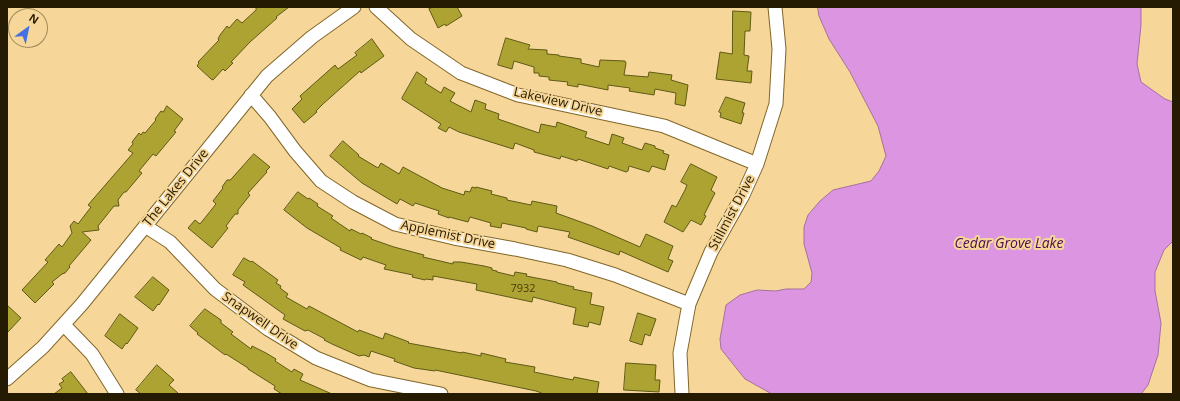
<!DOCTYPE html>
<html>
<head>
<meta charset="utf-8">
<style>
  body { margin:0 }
  #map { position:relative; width:1180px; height:401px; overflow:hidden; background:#f6d799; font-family:"Open Sans",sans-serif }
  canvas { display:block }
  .frame { position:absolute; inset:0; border:8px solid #251a02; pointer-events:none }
  .north { position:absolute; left:8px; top:8px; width:40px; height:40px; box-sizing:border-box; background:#f6d799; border:1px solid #a28b5d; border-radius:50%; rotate:33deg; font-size:11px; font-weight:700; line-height:16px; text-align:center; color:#251a02 }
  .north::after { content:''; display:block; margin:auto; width:14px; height:18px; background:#4371e3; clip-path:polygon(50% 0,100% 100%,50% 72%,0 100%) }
</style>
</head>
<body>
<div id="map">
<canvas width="1180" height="401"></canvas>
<div class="frame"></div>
<div class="north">N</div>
</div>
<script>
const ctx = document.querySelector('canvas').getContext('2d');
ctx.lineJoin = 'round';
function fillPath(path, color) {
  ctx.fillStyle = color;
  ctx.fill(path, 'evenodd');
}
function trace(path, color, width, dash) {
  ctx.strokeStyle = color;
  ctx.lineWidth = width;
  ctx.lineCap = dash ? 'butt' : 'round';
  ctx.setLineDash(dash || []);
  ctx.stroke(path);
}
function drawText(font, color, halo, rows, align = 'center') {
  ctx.font = font + ' "Open Sans",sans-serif';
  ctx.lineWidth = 4;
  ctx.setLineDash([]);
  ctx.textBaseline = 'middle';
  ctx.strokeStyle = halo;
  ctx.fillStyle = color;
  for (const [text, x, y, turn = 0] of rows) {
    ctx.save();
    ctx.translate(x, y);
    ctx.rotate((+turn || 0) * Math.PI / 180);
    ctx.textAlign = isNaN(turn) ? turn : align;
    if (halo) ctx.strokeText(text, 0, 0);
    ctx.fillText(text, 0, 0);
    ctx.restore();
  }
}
const water = new Path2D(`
  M818 7H1141V25L1137 64 1141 82 1165 99 1173 102V241L1164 250 1155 272V291L1161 323 1158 355 1148 385 1141 394H772L745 379 721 349 720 339 726 305 740 295 757 290 776 291 786 289H804L811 282 812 273 804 244V227L808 215 820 201 833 190 871 181 879 171 886 156 878 126 850 72 829 39 819 16Z`);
fillPath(water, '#dc95e1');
trace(water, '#a5709e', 1);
const building = new Path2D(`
  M256 7H289L276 17 277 18 250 42 231 62 233 63 225 71 223 69 213 80 211 79 197 66 199 63 198 62 219 40 218 39 220 35 227 26 229 28 237 19 242 23 256 10Z
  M434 7H457L462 16 446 26 445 24 438 28 429 9Z
  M733 11 751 12 750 31H745L744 55 749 56 747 71H752L751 83 716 79 720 52 732 54Z
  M506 38 530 45 528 49 547 50V54L559 55V56L581 59V63L599 67 600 60 625 61 626 63 624 75 648 77 649 72 672 75 671 80 688 85 685 106 675 104 676 93 655 89 654 95 629 91 630 88 608 85V90L578 84V87L567 85 568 82 549 80V77L539 76V73H534V67L514 61 512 69 498 65Z
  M372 39 384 56 361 73 360 71 323 104 316 111 317 112 304 123 292 109 302 99 300 96 335 65 338 69 357 55 355 53Z
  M417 72 427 79 425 83 441 93 444 87 455 93 450 101 471 112 475 100 486 104 485 109 499 114 498 119 539 133 541 124 556 127 557 122 587 132 585 137 609 145 612 134 624 138 622 143 642 150 645 143 655 146V148L664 151 663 153 669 155 665 170 652 166 649 172 629 166 628 171 626 172 609 166 608 169 578 159 577 161 561 156 560 159 534 152V150L515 143 513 149 459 132 449 127 446 132 438 128 441 124 402 99V98Z
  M726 97 745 103 742 113H744L741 124 720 117 721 113 719 112Z
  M167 106 183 119 174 131 176 132 156 156 153 154 139 171 142 173 126 192H124L118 200 119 206H114L98 226 99 230 82 232 91 240 69 266 70 267 65 273 62 274 52 282 54 284 35 303 22 290 48 262 45 260 59 244 62 247 72 233 70 226 74 221 78 224 91 207 88 205 133 153 128 150 133 144 132 142 139 133 141 135 143 132 145 133 156 120 155 119 161 111 163 112Z
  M343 141 359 155 358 156 378 168 381 163 399 174 403 167 442 188 464 195 465 191 470 192 472 187 476 188V187L492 191 491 194 507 198V200L531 205 532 201 557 206 556 213 592 226 640 247 646 234 673 246 668 259 673 261 668 272 620 251 619 255 568 237 570 232 538 226 537 232 526 229V228L502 223 501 228 490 226 491 223 470 217 468 222 449 217V218L438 214 439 211 415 203 413 206 400 199 397 204 362 183 330 156Z
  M254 154 270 167 266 171 267 172 248 193 250 195 238 210V214H235L226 226 228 228 212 248 188 228 195 220 200 224 216 204 213 201 223 188 222 187 227 180H230Z
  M691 164 717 177 711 190 715 193 704 215 706 216 701 225 691 220 683 232 664 222 672 205 676 207 685 190 687 185 681 182Z
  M298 192 308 199 309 198 318 204 317 206 333 216 331 218 350 231 351 229 361 234 362 233 372 238 371 239 394 247 424 255 423 257 453 264V262H461L484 266 492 268V270L497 271V272L514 276 515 272 527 274 526 276 557 282V283L574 287 573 289 592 293 590 304 604 307 600 325 589 322 588 327 573 324 576 308 533 297 532 302 476 290 477 284 433 276V280L426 279 425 280 412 277 413 275 384 269 386 265 363 257 361 260 340 250 341 248 307 228 284 210Z
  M244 258 251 262 252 261 278 280 276 283 281 286 280 288 288 294 286 297 307 309 309 306 358 332 359 330 383 339 385 333 409 342 408 343 462 353V352L481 356V353L506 359 505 362 535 367 534 372 573 380 574 377 599 382 597 394H544L536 391 435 370V371L414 368 394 361 395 359 371 351 369 357 364 355 359 356 332 344 324 340 325 339 308 330 305 331 283 319 285 315 243 285 245 282 233 275Z
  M153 277 169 290 159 305 158 304 153 311 135 297Z
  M7 305 21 318 7 333Z
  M205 309 221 320V323L233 332 231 334 251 349 252 346 266 353 276 359 275 361 292 372 294 369 303 374 300 380 332 394H282L274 389 275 386 248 369V368L226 354 225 355 197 334 198 333 190 326Z
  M638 313 656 319 650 336 645 334 642 345 630 341Z
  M120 314 138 328 127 344 126 343 122 349 105 336Z
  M626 363 656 365 655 380H660L659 392 624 390Z
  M157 365 174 380 169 385 179 394H141L136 390Z
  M71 372 88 394H54L62 388 59 384 64 381 62 379Z`);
fillPath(building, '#ada333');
trace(building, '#5e5915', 1);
const street = new Path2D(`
  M376 7 411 39 461 73 518 95 664 126 757 164
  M251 95 270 117 295 151 321 181 353 202 395 224 454 238 515 249 567 260 615 275 689 304
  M145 226 170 242 215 289 268 329 316 358 371 380 441 394
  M64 325 92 354 117 394
  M7 379 43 347 82 304 267 76 312 37 354 7
  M682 394 680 353 689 304 711 252 743 195 757 164 776 104 779 49 775 7`);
trace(street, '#82672a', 15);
trace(street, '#fff', 13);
drawText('11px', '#473c0e', null, [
  ["7932",523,289]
]);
drawText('13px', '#251a02', '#f6d799', [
  ["Lakeview Drive",558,102,13],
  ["The Lakes Drive",176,188,-51],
  ["Stillmist Drive",732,213,-62],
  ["Applemist Drive",448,235,12],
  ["Snapwell Drive",260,321,35]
]);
drawText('italic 14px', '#4c0b52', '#f6d799', [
  ["Cedar Grove Lake",1009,244]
]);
</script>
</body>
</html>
